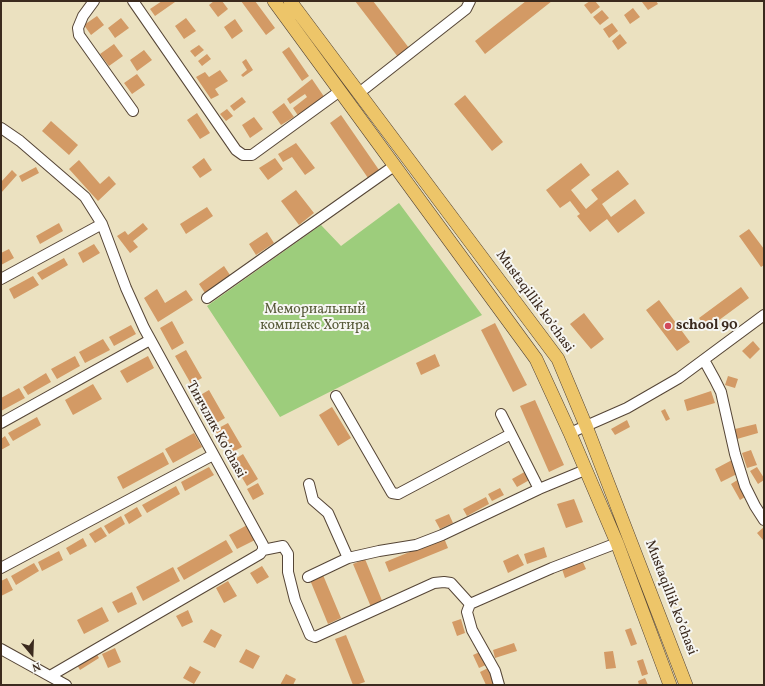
<!DOCTYPE html>
<html>
<head>
<meta charset="utf-8">
<style>
  body { margin:0 }
  #map { position:relative; width:765px; height:686px; overflow:hidden; background:#ebe1c0; font-family:Vollkorn,serif }
  canvas { display:block }
  .frame { position:absolute; inset:0; border:2px solid #3b2a1e; pointer-events:none }
  .north { position:absolute; left:12px; top:634px; width:40px; height:40px; -webkit-text-stroke:3px #f6f6f2; paint-order:stroke; rotate:161deg; font-size:11px; font-weight:700; line-height:16px; text-align:center; color:#3b2a1e }
  .north::after { content:''; display:block; margin:auto; width:14px; height:18px; background:#3b2a1e; clip-path:polygon(50% 0,100% 100%,50% 72%,0 100%) }
</style>
</head>
<body>
<div id="map">
<canvas width="765" height="686"></canvas>
<div class="frame"></div>
<div class="north">N</div>
</div>
<script>
const ctx = document.querySelector('canvas').getContext('2d');
ctx.lineJoin = 'round';
function fillPath(path, color) {
  ctx.fillStyle = color;
  ctx.fill(path, 'evenodd');
}
function trace(path, color, width, dash) {
  ctx.strokeStyle = color;
  ctx.lineWidth = width;
  ctx.lineCap = dash ? 'butt' : 'round';
  ctx.setLineDash(dash || []);
  ctx.stroke(path);
}
function drawText(font, color, halo, rows, align = 'center') {
  ctx.font = font + ' Vollkorn,serif';
  ctx.lineWidth = 4;
  ctx.setLineDash([]);
  ctx.textBaseline = 'middle';
  ctx.strokeStyle = halo;
  ctx.fillStyle = color;
  for (const [text, x, y, turn = 0] of rows) {
    ctx.save();
    ctx.translate(x, y);
    ctx.rotate((+turn || 0) * Math.PI / 180);
    ctx.textAlign = isNaN(turn) ? turn : align;
    if (halo) ctx.strokeText(text, 0, 0);
    ctx.fillText(text, 0, 0);
    ctx.restore();
  }
}
fillPath(new Path2D(`
  M399 203 482 315 280 417 207 306 321 225 341 246Z`), '#9dcd7c');
fillPath(new Path2D(`
  M162 1H174L175 2 155 16 150 9Z
  M214 1H222L228 9 218 17 209 5Z
  M241 1H255L275 28 266 35Z
  M355 1H373L409 48 398 57Z
  M526 1H552L485 54 475 41Z
  M590 1H595L600 7 591 14 584 5Z
  M643 1H656L658 4 648 10 642 2Z
  M633 8 640 17 630 24 624 15Z
  M602 10 609 18 600 25 593 17Z
  M97 16 104 25 91 35 84 25Z
  M121 18 129 28 115 38 108 28Z
  M186 18 196 31 184 39 175 26Z
  M235 19 243 31 232 39 224 27Z
  M612 23 618 31 609 38 603 29Z
  M620 34 627 43 618 50 612 41Z
  M114 44 123 56 109 66 100 54Z
  M199 45 204 50 195 57 190 51Z
  M289 47 309 76 302 81 282 52Z
  M144 50 152 60 137 71 130 60Z
  M207 54 211 59 202 66 198 61Z
  M246 59 253 70 243 77 241 75 247 70 242 62Z
  M220 70 228 81 215 89 219 95 211 99 196 77 205 72 209 77Z
  M137 74 145 85 132 94 124 83Z
  M312 79 325 98 299 117 293 108 307 97 305 94 290 104 287 99Z
  M465 95 503 142 492 151 454 104Z
  M242 97 246 102 234 111 230 106Z
  M284 103 294 117 281 125 272 112Z
  M227 109 233 116 226 121 220 114Z
  M197 113 210 133 200 139 187 120Z
  M341 115 379 170 368 178 330 123Z
  M254 117 263 129 250 138 242 125Z
  M51 121 78 145 69 155 42 131Z
  M296 143 315 168 305 175 292 157 283 162 278 154Z
  M204 158 212 170 200 178 192 167Z
  M275 158 283 169 268 180 259 168Z
  M79 160 100 184 109 176 116 184 98 201 69 169Z
  M581 163 590 175 571 190 586 209 598 199 591 190 618 170 629 184 602 204 611 217 635 199 645 213 618 233 607 219 590 232 577 216 580 214 570 201 560 208 546 190Z
  M36 167 39 173 22 182 19 176Z
  M12 170 17 175 1 193V182Z
  M296 190 314 213 299 225 281 201Z
  M207 207 213 216 186 234 180 224Z
  M59 223 63 231 40 244 36 236Z
  M143 223 148 229 133 241 138 247 130 253 117 236 125 231 128 235Z
  M749 229 764 249V265L761 267 739 236Z
  M267 232 274 243 256 255 249 244Z
  M94 244 100 253 83 263 78 253Z
  M9 249 14 258 1 265V253Z
  M64 258 68 265 42 280 37 273Z
  M224 266 230 275 205 293 199 284Z
  M33 276 39 285 14 299 9 289Z
  M741 287 749 298 707 329 699 318Z
  M157 289 165 303 186 290 193 300 158 322 144 298Z
  M659 300 690 342 677 351 646 310Z
  M584 313 604 339 591 349 570 324Z
  M172 321 184 343 172 350 160 328Z
  M495 323 527 385 513 392 481 330Z
  M131 325 136 334 114 346 109 337Z
  M103 339 110 350 85 363 79 352Z
  M753 341 760 349 750 359 742 351Z
  M186 350 202 378 191 384 175 356Z
  M435 354 440 366 421 375 416 363Z
  M75 356 80 366 57 379 51 369Z
  M148 356 154 368 127 383 120 371Z
  M46 373 51 382 28 395 23 387Z
  M728 376 738 379 735 388 725 385Z
  M93 384 102 399 73 415 65 400Z
  M19 388 25 398 1 411V398Z
  M209 390 225 418 213 425 197 397Z
  M711 391 715 403 687 411 684 400Z
  M535 400 564 465 549 472 520 406Z
  M332 407 351 438 338 446 319 415Z
  M665 409 670 419 666 421 661 411Z
  M37 417 41 425 13 441 8 433Z
  M627 420 630 427 615 435 611 429Z
  M228 423 242 447 229 454 215 430Z
  M756 424 758 433 737 439 735 429Z
  M194 433 202 447 173 463 165 449Z
  M5 436 10 445 1 450V439Z
  M751 450 757 465 747 468 742 453Z
  M163 452 169 464 123 489 117 477Z
  M243 454 258 479 247 486 232 461Z
  M732 460 739 473 721 482 715 469Z
  M209 467 214 475 185 491 181 482Z
  M757 467 764 478V480L758 484 750 471Z
  M528 470 533 478 517 487 512 479Z
  M739 479 748 495 740 500 731 484Z
  M258 483 264 494 253 500 247 489Z
  M176 486 180 494 147 513 142 505Z
  M500 488 504 495 492 501 488 494Z
  M486 497 489 504 467 516 463 509Z
  M574 499 583 522 566 528 557 504Z
  M137 507 142 516 129 524 124 515Z
  M449 514 453 523 440 529 435 520Z
  M121 516 125 524 109 534 104 526Z
  M249 524 257 539 237 549 229 535Z
  M101 527 107 536 95 543 89 534Z
  M764 527V539L763 540 757 533Z
  M83 538 87 546 70 555 66 548Z
  M444 538 448 548 389 572 385 562Z
  M226 540 233 552 184 580 177 568Z
  M544 547 547 557 527 564 524 554Z
  M59 551 63 560 42 571 38 562Z
  M518 554 524 565 508 573 503 561Z
  M581 558 586 569 565 578 561 566Z
  M365 559 383 603 371 607 353 564Z
  M34 563 39 571 16 585 11 576Z
  M262 566 269 577 257 584 250 573Z
  M173 567 180 581 143 601 136 587Z
  M323 575 341 618 328 624 310 580Z
  M7 578 13 590 1 596V581Z
  M228 581 237 596 224 603 216 588Z
  M132 592 137 604 118 613 112 602Z
  M102 607 109 621 84 634 77 620Z
  M188 610 193 622 182 627 176 616Z
  M461 619 465 633 457 636 452 622Z
  M631 628 637 644 631 646 625 630Z
  M211 629 222 635 215 648 203 642Z
  M346 635 365 682 356 685H353L335 639Z
  M514 643 517 651 495 658 493 650Z
  M115 648 121 662 108 668 102 654Z
  M246 649 260 656 253 669 239 662Z
  M95 651 99 658 80 670 76 663Z
  M482 651 488 664 479 668 473 655Z
  M613 651 616 668 606 669 604 652Z
  M643 659 648 674 642 676 637 661Z
  M190 666 201 672 194 684 183 678Z
  M488 668 495 684 493 685H486L480 672Z
  M286 674 296 679 293 685H280Z
  M645 678 648 685H639L638 681Z`), '#d39a65');
const minor = new Path2D(`
  M94 1 83 16 78 28 79 35 133 111
  M133 1 236 150 243 155H252L340 91
  M359 93 466 9 470 1
  M1 128 20 141 85 197 102 224 126 288 144 328 263 545V550L260 554 50 676
  M1 279 102 224
  M207 298 394 166
  M704 360 715 380 721 392 735 454 745 486 755 506 764 520
  M336 396 392 493 398 494 511 434
  M501 414 539 489
  M1 423 150 340
  M570 433 627 408 679 378 764 315
  M309 484 313 500 328 513 348 558
  M263 550 283 546 288 554V572L295 600 310 635 315 637 434 583 444 582 451 583 470 604
  M1 568 213 455
  M308 577 348 558 379 551 416 545 442 535 539 489 585 470
  M1 649 66 685
  M499 685 495 671 472 630 467 612 470 604 552 568 617 543`);
const major = new Path2D(`
  M274 1 536 359 570 433 617 543 670 685
  M290 1 558 359 586 426 686 685`);
trace(minor, '#554536', 12);
trace(major, '#554536', 14);
trace(minor, '#fff', 10);
trace(major, '#edc569', 13);
for (const [x, y, r, color] of [
  [668,326,4,"#d1495b"]
]) {
  const dot = new Path2D();
  dot.arc(x, y, r, 0, 2 * Math.PI);
  ctx.fillStyle = color;
  ctx.fill(dot);
  trace(dot, '#f6f6f2', 1.5);
}
drawText('14px', '#3b2a1e', '#f6f6f2', [
  ["Mustaqillik ko’chasi",534,302,54],
  ["Тинчлик Ko’chasi",215,430,61],
  ["Mustaqillik ko’chasi",670,598,69]
]);
drawText('14px', '#585b3a', '#f6f6f2', [
  ["Мемориальный",315,310],
  ["комплекс Хотира",315,326]
]);
drawText('bold 14px', '#3b2a1e', '#f6f6f2', [
  ["school 90",676,326]
], 'left');
</script>
</body>
</html>
